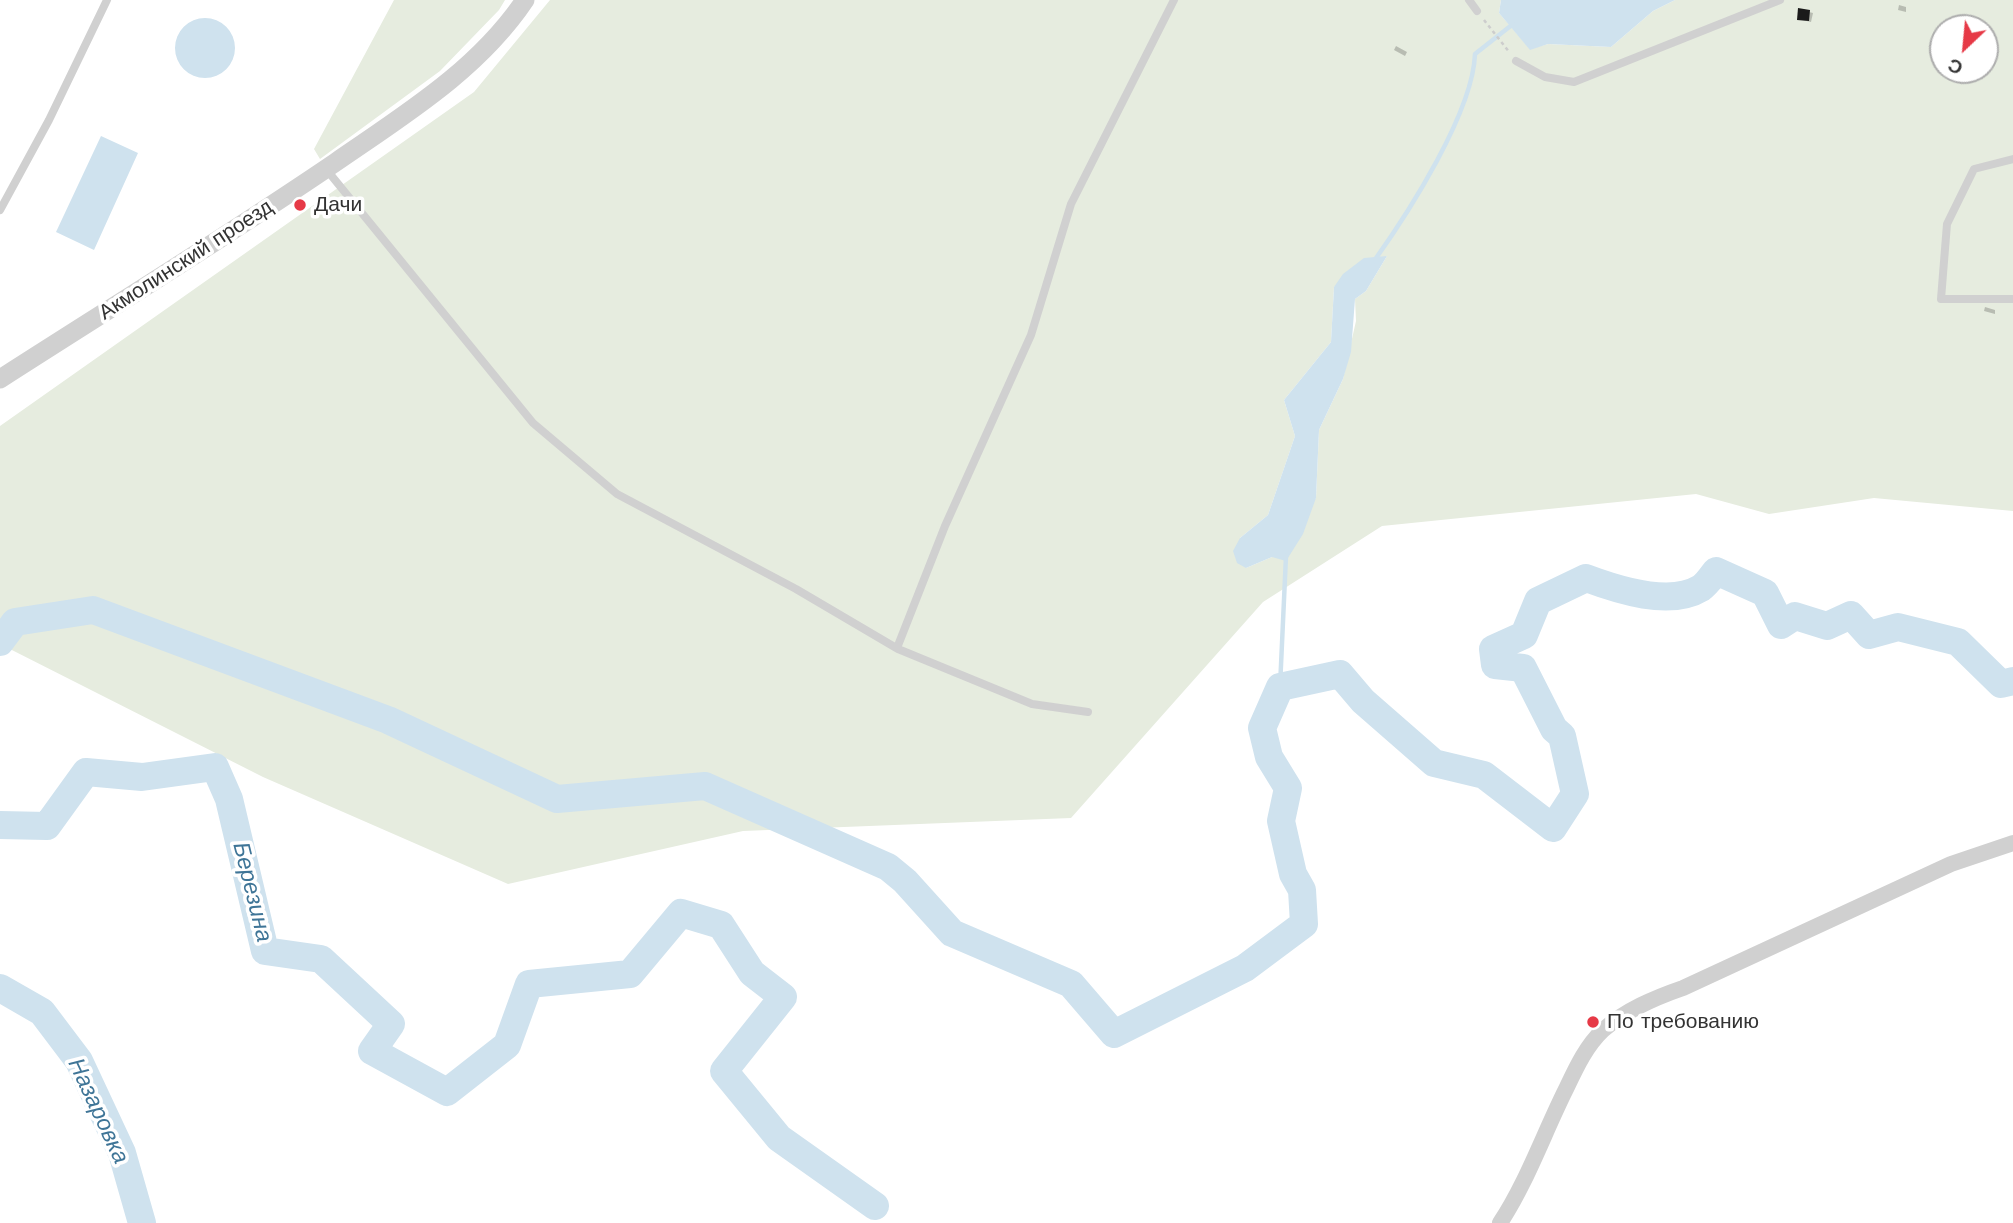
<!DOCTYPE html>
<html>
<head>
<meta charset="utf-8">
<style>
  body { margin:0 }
  #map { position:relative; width:2013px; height:1223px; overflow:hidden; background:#fff; font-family:"Work Sans",sans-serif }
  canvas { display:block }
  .north { position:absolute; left:1929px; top:14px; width:70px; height:70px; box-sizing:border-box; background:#fff; border:2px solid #adadad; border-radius:50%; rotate:206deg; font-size:19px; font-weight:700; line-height:28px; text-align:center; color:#333 }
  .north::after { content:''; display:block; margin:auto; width:24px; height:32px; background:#e63946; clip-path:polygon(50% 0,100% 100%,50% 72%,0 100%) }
</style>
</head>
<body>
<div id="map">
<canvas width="2013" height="1223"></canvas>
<div class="north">С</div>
</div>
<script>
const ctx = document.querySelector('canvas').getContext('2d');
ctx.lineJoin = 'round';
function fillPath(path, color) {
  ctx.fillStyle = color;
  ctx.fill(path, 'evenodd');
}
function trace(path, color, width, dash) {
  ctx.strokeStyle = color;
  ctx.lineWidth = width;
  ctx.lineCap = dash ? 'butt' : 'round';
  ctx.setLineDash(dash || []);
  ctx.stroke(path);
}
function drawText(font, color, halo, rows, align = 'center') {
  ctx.font = font + ' "Work Sans",sans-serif';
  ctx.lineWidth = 7;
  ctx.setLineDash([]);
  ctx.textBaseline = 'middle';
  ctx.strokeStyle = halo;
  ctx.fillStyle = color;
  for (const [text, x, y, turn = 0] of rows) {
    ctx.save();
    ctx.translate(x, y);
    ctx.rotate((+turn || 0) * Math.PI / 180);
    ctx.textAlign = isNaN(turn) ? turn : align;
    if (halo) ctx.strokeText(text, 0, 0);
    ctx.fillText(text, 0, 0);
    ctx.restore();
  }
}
fillPath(new Path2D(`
  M394 0H505L499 10 440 71 320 159 314 149Z
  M550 0H1501L1499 13 1530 49 1548 44 1611 47 1653 11 1675 0H2013V511L1874 498 1769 514 1696 494 1382 526 1263 602 1071 818 743 831 508 884 263 777 0 644V426L474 92ZM1943 28H1985V70H1943ZM1387 256 1366 291 1355 299 1356 321 1343 379 1319 430 1316 498 1272 557 1246 568 1240 538 1268 515 1295 436 1284 400 1331 342 1334 287Z`), '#e6ecdf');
fillPath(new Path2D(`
  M1501 0H1675L1653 11 1611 47 1548 44 1530 50 1499 13Z
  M175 48a30 30 0 1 1 60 0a30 30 0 1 1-60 0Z
  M101 136 138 153 94 250 56 232Z
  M1387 256 1366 291 1355 299 1351 352 1343 379 1319 430 1316 498 1303 534 1286 561 1272 557 1246 568 1237 563 1233 551 1240 538 1268 515 1295 436 1284 400 1331 342 1334 287 1343 274 1364 258Z`), '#cfe2ee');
fillPath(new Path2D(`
  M1899 5 1906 7V12L1898 10Z
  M1809 12 1813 13 1811 22 1802 20Z
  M1396 46 1407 52 1405 56 1394 50Z
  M1985 307 1995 310V314L1984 311Z`), '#0003');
trace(new Path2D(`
  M1374 261C1409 212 1473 112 1475 54L1513 24
  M1280 687 1286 556`), '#cfe2ee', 4.5);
trace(new Path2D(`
  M0 642 15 622 93 610 388 720 557 799 705 786 888 867 905 881 952 933 1071 984 1114 1034 1245 968 1304 924 1302 890 1293 874 1281 821 1288 788 1269 757 1262 728 1280 687 1340 674 1363 701 1434 763 1484 775 1553 828 1575 794 1562 736 1554 729 1523 668 1495 665 1493 649 1524 635 1538 601 1586 578C1618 590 1670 607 1701 588 1707 584 1712 576 1716 571L1765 593 1781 625 1795 616 1827 626 1851 615 1869 635 1898 627 1958 642 2001 684 2013 681
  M0 825 47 826 86 772 142 777 215 767 229 799 265 951 321 959 391 1024 372 1051 447 1092 507 1045 529 984 630 974 681 913 721 925 752 973 783 997 724 1071 779 1138 875 1206
  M0 988 42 1012 79 1061 122 1153 142 1223`), '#cfe2ee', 28);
fillPath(new Path2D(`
  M1798 8 1810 10 1809 21 1797 20Z`), '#1a1a1a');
trace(new Path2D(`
  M1484 20 1510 53`), '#cdcdcd', 2.5, [3.5, 3.5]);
trace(new Path2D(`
  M1469 0 1477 11
  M1516 61 1545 77 1574 82 1780 0
  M2013 159 1974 169 1947 224 1941 299H2013
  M326 169 533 423 617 494 796 589 898 649 1032 704 1088 712
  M0 210 49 120 107 0
  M897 648 945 526 1031 335 1071 204 1174 0`), '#d0d0d0', 8);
trace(new Path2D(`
  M1500 1223C1527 1182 1544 1133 1566 1089 1576 1068 1586 1046 1603 1030 1626 1010 1654 998 1683 988L1951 864 2013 843`), '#d0d0d0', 16);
trace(new Path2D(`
  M0 379C112 307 226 237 336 162 404 115 478 70 525 0`), '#d0d0d0', 19);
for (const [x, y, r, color] of [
  [300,205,7,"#e63946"],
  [1593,1022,7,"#e63946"]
]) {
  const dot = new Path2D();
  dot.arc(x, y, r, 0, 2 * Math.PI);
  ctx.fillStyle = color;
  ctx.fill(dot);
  trace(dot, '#fff', 2.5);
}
drawText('21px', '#333', '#fff', [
  ["Дачи",314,205],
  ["По требованию",1607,1022]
], 'left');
drawText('21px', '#333', '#fff', [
  ["Акмолинский проезд",186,260,-33]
]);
drawText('italic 23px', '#3f7597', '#fff', [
  ["Березина",252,892,76],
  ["Назаровка",98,1111,65]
]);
</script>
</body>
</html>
